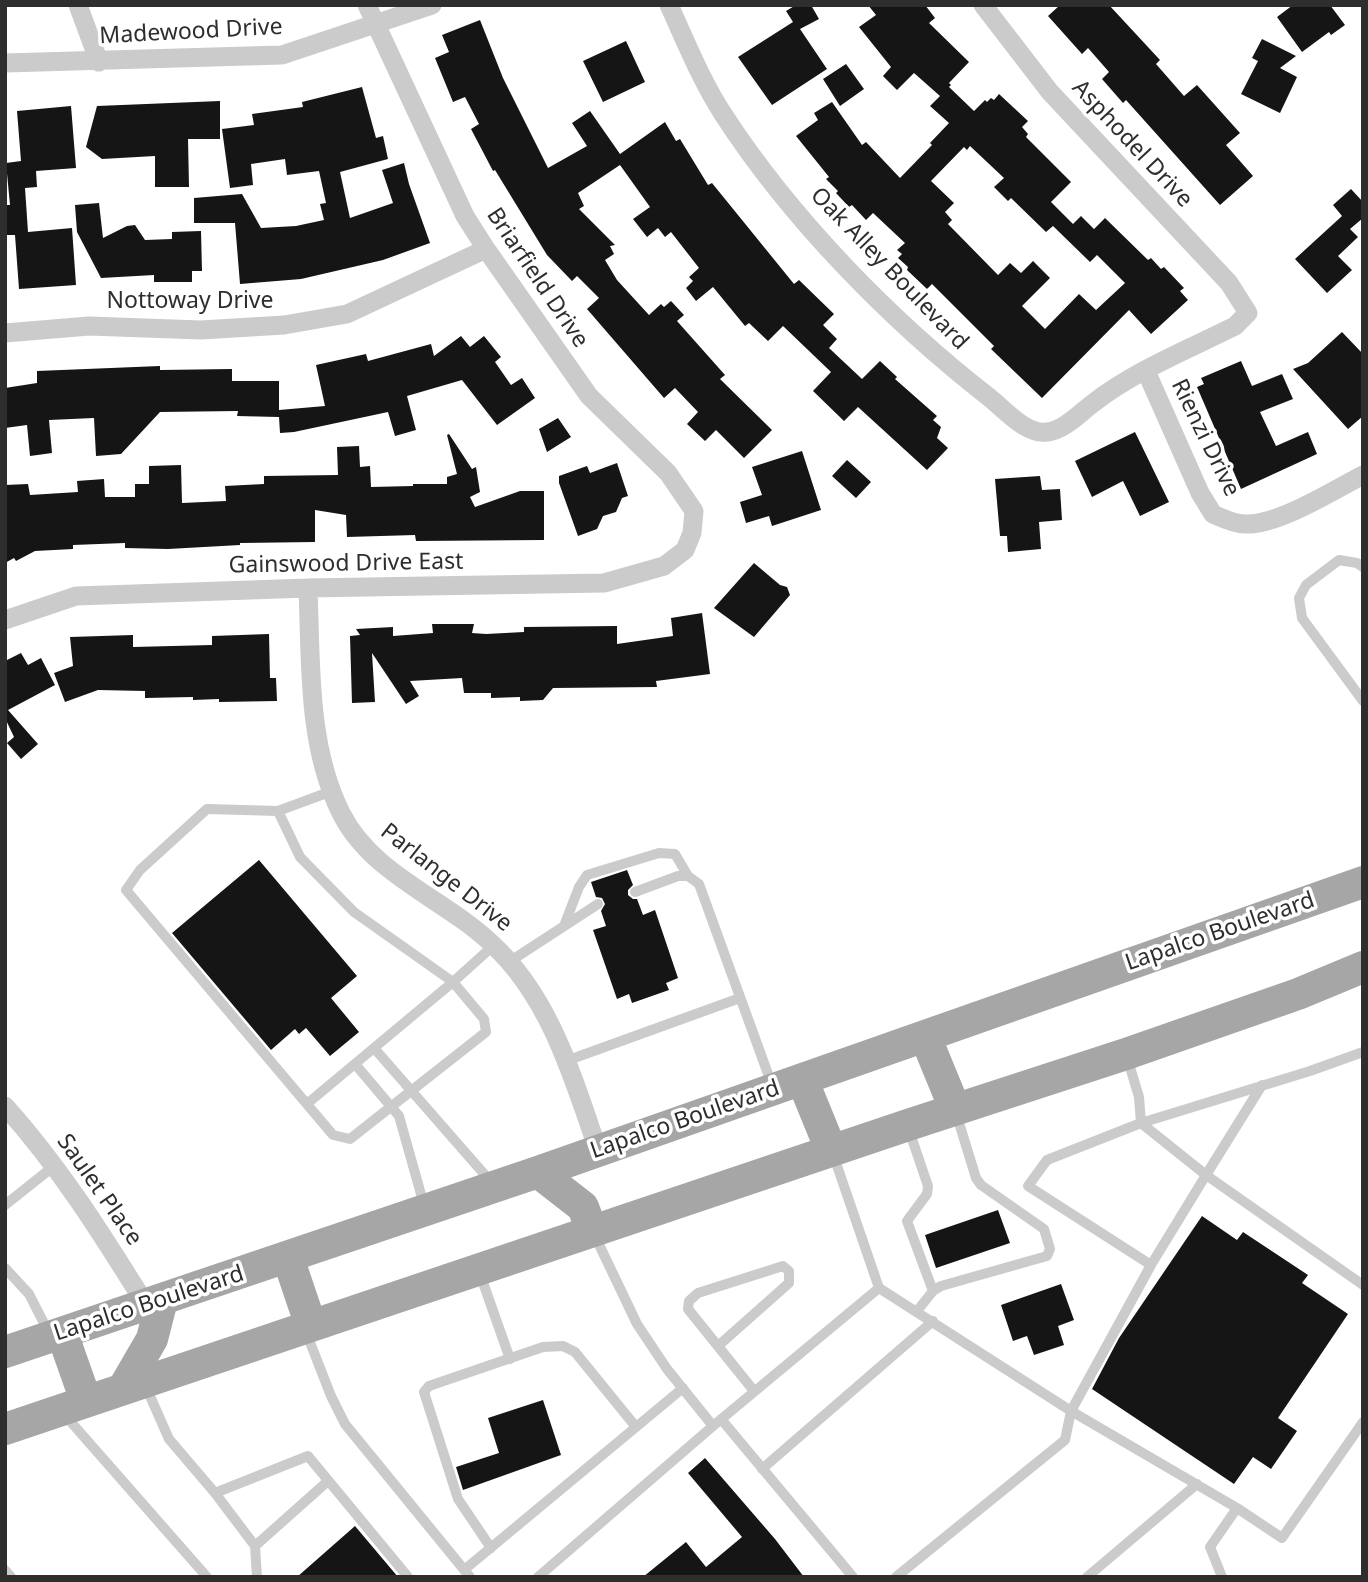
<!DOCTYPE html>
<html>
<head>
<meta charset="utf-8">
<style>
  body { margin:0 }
  #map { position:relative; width:1368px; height:1582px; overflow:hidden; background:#fff; font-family:"Noto Sans",sans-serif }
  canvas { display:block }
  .frame { position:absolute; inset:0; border:7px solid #2e2e2e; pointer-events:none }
</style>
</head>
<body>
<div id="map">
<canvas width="1368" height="1582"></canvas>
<div class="frame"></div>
</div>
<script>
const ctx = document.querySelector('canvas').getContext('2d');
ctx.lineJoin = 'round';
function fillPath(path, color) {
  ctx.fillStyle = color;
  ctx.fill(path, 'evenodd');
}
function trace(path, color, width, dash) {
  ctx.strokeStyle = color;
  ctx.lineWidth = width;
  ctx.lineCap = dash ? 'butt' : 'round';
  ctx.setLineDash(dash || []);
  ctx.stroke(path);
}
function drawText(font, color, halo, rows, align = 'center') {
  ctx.font = font + ' "Noto Sans",sans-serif';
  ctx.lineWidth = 7;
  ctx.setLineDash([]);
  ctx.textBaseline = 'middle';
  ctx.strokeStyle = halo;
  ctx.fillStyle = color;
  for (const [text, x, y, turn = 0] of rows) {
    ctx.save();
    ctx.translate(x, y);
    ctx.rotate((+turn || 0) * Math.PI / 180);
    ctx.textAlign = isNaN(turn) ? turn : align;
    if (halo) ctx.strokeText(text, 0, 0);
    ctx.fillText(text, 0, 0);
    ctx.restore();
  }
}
fillPath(new Path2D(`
  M796 5H811L819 19 800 29 827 69 772 105 738 57 793 22 786 11Z
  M868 5H925L935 18 929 23 969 62 949 83 951 85 949 87 974 111 985 100 987 102 991 98 994 100 999 94 1028 121 1022 127 1028 134 1026 137 1071 182 1051 202 1073 224 1081 216 1094 229 1105 218 1148 260 1151 258 1161 269 1164 267 1184 288 1180 291 1188 300 1151 334 1129 310 1042 398 991 349 994 346 932 284 927 289 907 270 908 267 898 258 902 254 897 250 905 243 873 213 866 220 852 205 849 207 836 193 838 191 826 179 829 177 796 136 818 120 814 113 832 102 862 145 866 142 900 178 932 145 930 143 949 123 930 106 940 96 914 73 897 90 883 76 891 67 859 27 876 15ZM970 146 1004 178 994 187 1008 201 1011 198 1046 232 1053 226 1090 262 1097 255 1125 283 1096 310 1079 294 1045 329 1022 306 1050 278 1033 261 1021 273 1010 263 998 275 948 224 952 220 945 212 954 203 931 181 964 147 967 150Z
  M1060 5H1109L1160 60 1156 64 1184 96 1197 85 1240 133 1226 145 1253 176 1220 205 1126 100 1123 103 1102 79 1109 72 1088 48 1082 54 1048 16Z
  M1293 5H1330L1345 25 1331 35 1329 32 1302 52 1277 17Z
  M480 20 503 78 548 168 587 146 572 123 590 111 620 154 665 122 676 141 680 139 708 185 712 183 794 284 799 280 834 314 823 325 837 339 829 348 862 379 880 361 897 377 895 379 937 416 933 420 941 427 937 438 948 448 927 470 858 407 844 421 813 391 831 372 783 326 768 341 749 323 745 326 713 287 696 301 686 288 693 281 689 277 699 268 671 232 665 237 658 228 647 237 633 219 650 207 620 165 578 193 584 206 579 209 615 245 610 246 614 254 605 260 617 280 649 315 661 304 664 307 671 301 684 315 677 321 725 375 720 379 772 430 744 458 716 430 705 441 687 424 698 412 675 388 664 398 587 309 599 298 577 276 572 281 547 255 495 170 493 171 471 129 479 124 465 97 453 102 435 58 449 52 442 35Z
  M1262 39 1296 56 1280 68 1297 77 1280 113 1241 94 1258 61 1252 58Z
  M626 41 645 82 603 102 583 61Z
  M846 64 864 89 840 106 823 79Z
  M362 87 376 138 383 136 388 159 340 172 350 218 393 203 382 170 404 163 409 184 430 243 383 260 301 279 240 284 235 223H194V198L242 194 261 228 296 226 324 220 320 204 326 203 319 171 287 175 285 159 251 164 253 185 230 188 222 129 254 125 252 114 303 107 302 102Z
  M220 101V139H188L189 187H155V156L102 159 86 147 97 106Z
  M71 106 76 168 36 171 37 187 25 188 28 232 72 228 76 285 19 289 15 235H5V205H10L6 163 21 161 17 111Z
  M1351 189 1363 202V218L1350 229 1358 237 1338 256 1352 270 1327 293 1295 259 1342 216 1333 205Z
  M99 203 103 238 127 226 135 225 145 240 172 239V232L201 231 202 271H192V282H154V275L101 278 77 232 75 205Z
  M1342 332 1363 354V416L1348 429 1293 369 1308 363Z
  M461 336 470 347 484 336 501 357 495 362 511 385 522 378 535 398 497 425 462 380 407 396 416 430 395 436 388 412 294 432 280 433 279 417 237 416 238 411 160 412 121 454 96 456 94 418 49 420 52 453 30 456 27 425 5 428V388L37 383V371L160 366V370L232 369V381H279V410L325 406 316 365 366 354 368 361 431 344 434 356Z
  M1241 361 1252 386 1282 374 1293 399 1260 412 1276 446 1308 432 1317 454 1241 489 1197 387 1204 384 1201 378Z
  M558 418 571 437 547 452 539 429Z
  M1135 432 1169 502 1140 516 1123 481 1092 497 1075 461Z
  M449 434 472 469 476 467 480 492 470 497 475 507 520 491H544V540L416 541 415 535 347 537 346 515 315 510V542L240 543V545L168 549 125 548V543L73 545V549L35 551 16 561 14 558 5 563V485L28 484 30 495 78 492 77 481 104 479 105 497H135V484H149V466L181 465 182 503 226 501 225 486 264 484V476L338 475 337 447 359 446 360 467 370 466 371 487 413 486V484H447V477L457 474 447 435Z
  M802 451 821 510 772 526 769 516 746 523 740 502 762 495 752 467Z
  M847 460 871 482 856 498 832 476Z
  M617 463 628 496 622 498 616 512 603 516 597 529 578 536 559 483V476L587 466 590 473Z
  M1040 476 1042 490 1060 489 1062 520 1039 522 1041 549 1008 552 1007 536H1000L995 479Z
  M754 563 780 585 787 587 790 595 754 637 714 608Z
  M702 613 710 674 656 681 657 687 553 688 543 700 520 701V697L491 698V693H464L462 678 410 681 419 696 406 704 372 653 375 702 352 703 350 636 360 635 356 629 393 627V636L433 633 432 624H474L472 633 486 634 524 632V627L617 626V644L673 636 671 618Z
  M269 634 270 678H276L277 701 219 702V699L193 700V697L145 698V691L98 690 65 702 54 673 73 666 70 637 133 635V647L212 645V636Z
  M21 653 28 665 41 658 55 685 8 710 38 744 21 759 7 743 14 737 5 718V661Z
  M259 860 357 976 331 998 359 1032 330 1056 306 1028 299 1034 295 1029 271 1050 172 933Z
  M627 870 633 885 628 890V895L633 899H637L643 915 655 910 678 978 666 983 669 990 632 1003 629 994 617 999 593 930 606 926 601 911 605 904 602 898 596 897 591 882Z
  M998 1210 1010 1243 936 1268 925 1235Z
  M1202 1216 1237 1240 1243 1232 1308 1275 1302 1283 1348 1314 1278 1418 1297 1431 1271 1469 1253 1457 1234 1484 1092 1389 1119 1338Z
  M1061 1284 1074 1320 1058 1326 1064 1345 1034 1355 1027 1336 1013 1341 1001 1305Z
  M543 1400 561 1455 463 1490 456 1467 499 1453 488 1418Z
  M705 1458 775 1539 804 1577H643L686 1542 706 1567 742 1537 688 1473Z
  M355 1526 398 1577H297Z`), '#151515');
trace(new Path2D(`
  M1363 567 1357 563 1339 560 1306 585 1299 598 1302 618 1363 701
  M332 791 278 811 300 857 354 912 453 982 494 945
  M278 811 207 809 140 870 126 890 333 1135 350 1139 486 1032 484 1019 453 982 308 1103
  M635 892 678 876H688L699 884 772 1085
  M564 926 579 887 587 875 659 853 675 854 688 876
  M509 962 598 904
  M374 1048 492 1183
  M1127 1057 1139 1097 1141 1123 1310 1071 1363 1052
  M566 1061 740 998
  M355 1064 399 1116 424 1205
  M1262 1085 1206 1175 1363 1285
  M909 1130 928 1186 927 1194 907 1221 933 1291
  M833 1154 879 1288 1071 1411 1065 1440 896 1577
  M5 1205 54 1166
  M594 1234 637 1324 667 1369 713 1426
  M1151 1265 1028 1186 1047 1160 1141 1123 1206 1175 1151 1265 1071 1411 1237 1508 1282 1538 1363 1422
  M5 1268 29 1294 49 1333
  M480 1274 510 1359
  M917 1311 933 1291 941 1286 1047 1256 1050 1249 1044 1229 981 1185 976 1178 956 1113
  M306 1332 331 1396 345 1424 470 1577
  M718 1346 789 1283V1271L783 1266 698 1293 689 1301 688 1309 754 1391
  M146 1387 169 1439 215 1493 308 1456 408 1577
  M63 1413 207 1577
  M721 1419 853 1577
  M762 1469 933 1321
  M215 1493 255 1546 328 1481
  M255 1546 257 1577
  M491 1548 458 1499 424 1392 429 1386 543 1347 563 1346 575 1352 636 1427
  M5 1570 11 1577
  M464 1570 683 1388
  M538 1577 713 1426 879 1288
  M1087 1577 1197 1484
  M1222 1577 1210 1547 1237 1508`), '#cbcbcb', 10);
trace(new Path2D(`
  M78 5 99 62
  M669 5C686 42 701 80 723 114 791 219 891 321 990 398 1005 410 1026 435 1047 432 1064 430 1079 414 1092 404 1134 371 1187 350 1235 326L1248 313 1229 283 1050 92 983 5
  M5 63 282 55 432 5
  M5 333 89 326 201 330 284 325 347 314 486 249
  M1146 371 1200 493 1213 514C1222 518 1234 524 1245 524 1277 526 1334 490 1363 475
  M308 588C311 662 307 745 341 813 372 875 444 898 492 944 550 997 573 1078 598 1150
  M5 620 76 596 308 588 604 583 664 566 685 550 692 533 694 511 668 473 589 396 486 249 465 216 367 5
  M5 1106C60 1167 103 1236 146 1305`), '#cbcbcb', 19);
trace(new Path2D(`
  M925 1036 955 1109
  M802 1079 831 1150
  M538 1172 583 1207 592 1231
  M288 1258 311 1326
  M62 1333 86 1401
  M5 1352 538 1172 1363 882
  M123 1389 152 1339 162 1300
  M5 1429 908 1125 1126 1054 1298 994 1363 967`), '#a6a6a6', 32);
drawText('23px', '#2e2e2e', '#fff', [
  ["Madewood Drive",191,32,-3],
  ["Asphodel Drive",1132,144,47],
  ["Oak Alley Boulevard",889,269,46],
  ["Briarfield Drive",537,278,56],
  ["Nottoway Drive",190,301],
  ["Rienzi Drive",1205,438,64],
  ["Gainswood Drive East",346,564,-1],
  ["Parlange Drive",446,878,38],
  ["Lapalco Boulevard",1220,932,-19],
  ["Lapalco Boulevard",685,1120,-19],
  ["Saulet Place",99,1190,55],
  ["Lapalco Boulevard",149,1304,-18]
]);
</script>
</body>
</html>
